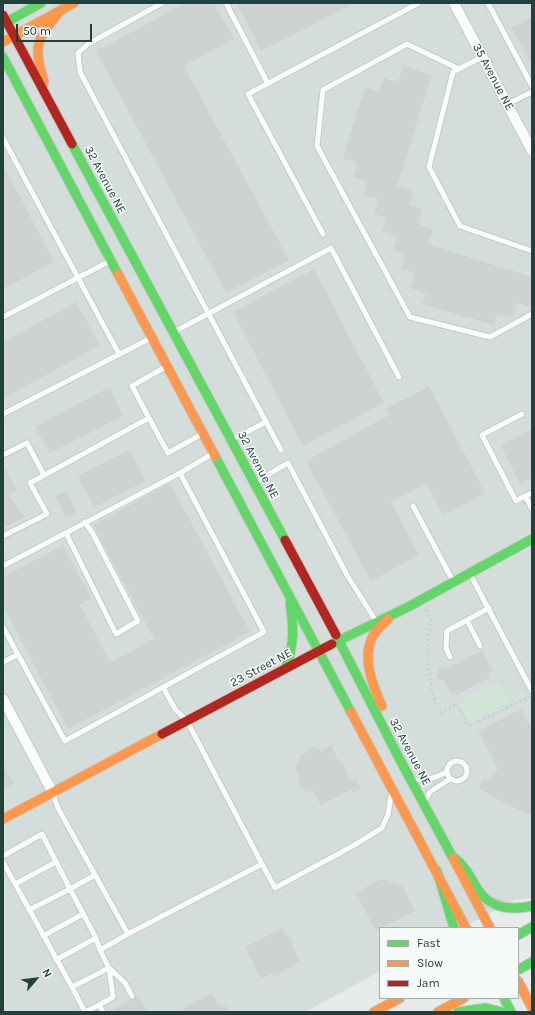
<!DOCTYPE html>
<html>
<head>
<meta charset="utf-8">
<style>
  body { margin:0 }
  #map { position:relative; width:535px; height:1015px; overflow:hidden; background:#e7ecea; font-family:Karla,sans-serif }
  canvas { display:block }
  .frame { position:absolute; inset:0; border:4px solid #23413c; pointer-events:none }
  .legend { position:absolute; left:379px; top:927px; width:140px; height:72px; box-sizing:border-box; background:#f6faf8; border:1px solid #a2b0ad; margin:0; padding:5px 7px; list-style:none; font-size:12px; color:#23413c }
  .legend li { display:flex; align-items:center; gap:8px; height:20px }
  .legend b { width:20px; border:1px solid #a2b0ad }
  .north { position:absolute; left:16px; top:959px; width:40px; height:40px; -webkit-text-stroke:3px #f6faf8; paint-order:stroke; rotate:62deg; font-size:11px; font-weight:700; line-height:16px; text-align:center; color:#23413c }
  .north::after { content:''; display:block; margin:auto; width:14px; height:18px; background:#23413c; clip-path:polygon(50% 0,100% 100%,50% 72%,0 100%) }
  .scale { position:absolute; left:16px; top:24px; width:76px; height:18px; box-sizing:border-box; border:2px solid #23413c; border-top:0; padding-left:5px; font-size:12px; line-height:14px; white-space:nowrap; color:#23413c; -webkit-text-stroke:3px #f6faf8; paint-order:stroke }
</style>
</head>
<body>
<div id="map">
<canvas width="535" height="1015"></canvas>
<div class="frame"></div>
<ul class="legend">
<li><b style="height:5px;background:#63d668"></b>Fast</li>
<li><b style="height:5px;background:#ff974d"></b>Slow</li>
<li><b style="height:5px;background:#b3261e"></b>Jam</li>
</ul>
<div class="north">N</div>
<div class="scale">50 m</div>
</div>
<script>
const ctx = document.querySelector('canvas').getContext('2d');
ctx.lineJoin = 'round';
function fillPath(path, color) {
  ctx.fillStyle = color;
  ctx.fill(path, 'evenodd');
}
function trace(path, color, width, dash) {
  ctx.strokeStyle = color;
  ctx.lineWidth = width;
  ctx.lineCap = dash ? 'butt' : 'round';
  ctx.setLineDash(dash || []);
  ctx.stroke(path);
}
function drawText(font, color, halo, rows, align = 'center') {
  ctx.font = font + ' Karla,sans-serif';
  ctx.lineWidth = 3;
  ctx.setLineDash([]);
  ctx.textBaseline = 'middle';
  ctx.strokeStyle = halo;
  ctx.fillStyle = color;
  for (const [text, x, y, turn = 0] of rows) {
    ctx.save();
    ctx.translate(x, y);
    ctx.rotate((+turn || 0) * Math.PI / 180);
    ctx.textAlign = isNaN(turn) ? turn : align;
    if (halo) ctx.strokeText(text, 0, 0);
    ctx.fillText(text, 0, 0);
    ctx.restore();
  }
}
fillPath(new Path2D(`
  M3 3H532V898L515 900 462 928H380V971L306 1012H3Z`), '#d5ddda');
fillPath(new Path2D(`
  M498 682 509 703 470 723 459 702Z`), '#d0e5d8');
fillPath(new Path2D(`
  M185 3H214L234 39 184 66 289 260 226 293 96 51Z
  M237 3H355L261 51Z
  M532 17V66L512 28Z
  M403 66 432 75 397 186 413 191 409 205 423 209 418 224 433 229 428 244 532 277V301L530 307 517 303 512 318 497 314 494 325 422 304 426 293 410 288 415 273 401 269 406 254 393 250 397 236 382 231 387 218 374 214 378 199 363 195 367 181 353 177 357 162 343 158 365 87 379 92 384 78 398 82Z
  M3 164 54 262 3 289Z
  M314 269 384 403 303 446 233 312Z
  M76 302 100 345 3 399V342Z
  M429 386 485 493 443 515 426 483 391 502 419 555 371 581 306 461 389 415 386 408Z
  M110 387 123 416 50 453 35 427Z
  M532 429V478L520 484 501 445Z
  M130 450 146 481 94 507 78 476Z
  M5 468 17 490 9 495 24 517 3 528V469Z
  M170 483 250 632 68 729 3 606V577L63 545 91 598 80 605 110 662 154 639 93 525Z
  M66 491 77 513 66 518 55 496Z
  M482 650 493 671 488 673 490 678 457 695 451 693 444 681 436 678 440 666 448 668Z
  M521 709 532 729V816L505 804 478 787 484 779 488 782 498 769 478 731Z
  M331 745 339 762 341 761 352 782 356 780 361 789 353 793 351 789 321 805 313 791 306 792 298 782 299 776 296 767 300 756 312 747H317L321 751Z
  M3 764 14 784 3 790Z
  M381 879 402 885 415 911 376 931 356 893Z
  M282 928 286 936 288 934 293 943 291 944 300 961 274 977 272 973 261 978 245 947Z
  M212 993 219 1006 221 1005 229 1007 228 1012H185L183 1008Z
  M138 996 147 1012H116L114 1008Z`), '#ced3d1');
const lane = new Path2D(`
  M162 3 88 44 78 53 80 72 281 450
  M226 3 268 84
  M488 3 532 86
  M482 57 453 72 429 167 460 226 532 251
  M459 69 407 44 323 90 317 146 410 317 490 337 532 314
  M507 104 532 92
  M3 138 119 354
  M323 234 248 94 419 3
  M3 317 110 261
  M174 332 331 248 399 377
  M3 414 151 338
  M522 414 482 435 516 501 525 496
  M149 418 132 386 167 366
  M231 440 266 422
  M3 455 27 443 44 475
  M254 483 288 463 347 575 376 621
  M532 493 525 496 532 509
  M413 506 453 581
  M66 533 116 634 138 621 93 534 85 522
  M3 536 47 514 30 483 149 418 168 453 202 434
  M3 566 180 473 212 454
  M470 574 532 691
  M467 620 480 646
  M3 627 65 741 264 632 180 473
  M450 657 446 648 447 631 489 608
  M3 662 17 655
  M447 771a10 10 0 1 1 20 0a10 10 0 1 1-20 0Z
  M412 780C429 780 432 779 447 772
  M53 794 58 808 128 934 262 864 187 721 175 709 163 687
  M425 801 430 792 450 779
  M3 856 42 834 70 889 95 875
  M3 862 72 987
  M262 864 275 888 351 847 382 828 388 815 391 795
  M15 884 56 862
  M29 910 70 889 96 938 100 950
  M128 934 100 950 109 968 125 983 132 996
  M43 936 83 914
  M56 960 96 938
  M99 1005 113 997 109 968
  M85 1012 72 987 109 968
  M85 1012 99 1005 103 1012`);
const street = new Path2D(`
  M454 3 532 151
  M3 699 53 793`);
const fast = new Path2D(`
  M3 24 41 3
  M3 57 118 274
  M72 144 285 540
  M215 456 351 712
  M336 635 399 758 453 858
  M332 644 408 607 532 539
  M286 668C294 644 294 628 290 603
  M453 857C467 867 470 878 479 891 491 909 513 910 532 906
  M437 871 454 928
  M518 935 532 927
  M518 970 532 962
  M504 998 511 1012
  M458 1012 486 1008 502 1012`);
const slow = new Path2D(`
  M3 42 74 3
  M44 82C33 43 36 41 61 10
  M118 274 215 456
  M382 706C373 686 361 657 373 636 377 629 383 624 388 619
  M351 712 466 928
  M3 819 162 734
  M453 858 490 928
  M518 981 532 1008
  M374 1012 400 998
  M438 1012 464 998`);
const jam = new Path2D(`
  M3 15 72 144
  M285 540 336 635
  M162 734 332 644`);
trace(lane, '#c4c9c7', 7);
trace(street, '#c4c9c7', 12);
trace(fast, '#c2cac7', 11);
trace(slow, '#c2cac7', 11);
trace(jam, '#c2cac7', 11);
trace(new Path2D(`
  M9 4V3
  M426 610 431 621 427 646 428 665 432 691 436 705
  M440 713 456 704 469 726 530 697`), '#c2ccca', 2, [2, 3]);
trace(lane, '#fbfcfc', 5);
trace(street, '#fbfcfc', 10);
trace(fast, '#63d668', 9);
trace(slow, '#ff974d', 9);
trace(jam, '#b3261e', 9);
drawText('12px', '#23413c', '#f6faf8', [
  ["35 Avenue NE",493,77,62],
  ["32 Avenue NE",105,180,62],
  ["32 Avenue NE",258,465,62],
  ["23 Street NE",261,668,-28],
  ["32 Avenue NE",410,752,62]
]);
</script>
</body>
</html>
